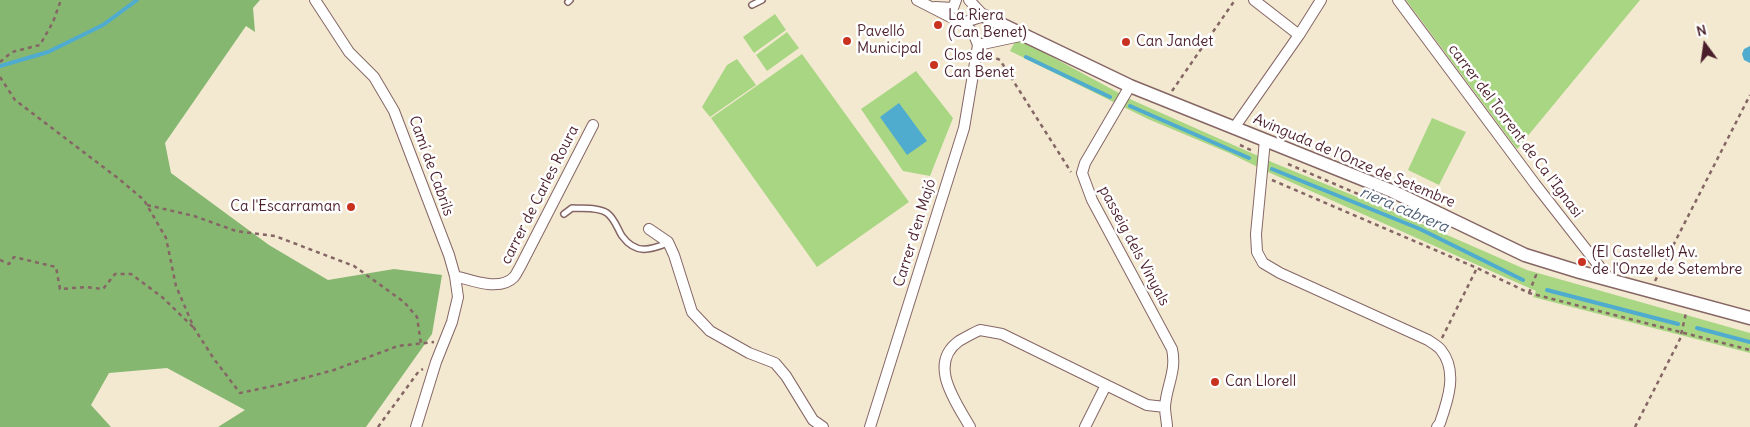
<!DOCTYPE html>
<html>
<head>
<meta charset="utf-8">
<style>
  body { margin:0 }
  #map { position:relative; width:1750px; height:427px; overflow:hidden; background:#f3e9d1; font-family:Delius,sans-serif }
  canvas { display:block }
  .north { position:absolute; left:1680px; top:20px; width:50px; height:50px; -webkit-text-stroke:4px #fff; paint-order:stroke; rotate:346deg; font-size:14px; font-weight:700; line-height:20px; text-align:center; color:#4a1f2b }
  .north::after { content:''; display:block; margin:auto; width:18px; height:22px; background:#4a1f2b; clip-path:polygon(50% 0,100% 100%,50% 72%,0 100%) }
</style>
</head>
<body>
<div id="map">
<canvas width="1750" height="427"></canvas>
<div class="north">N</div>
</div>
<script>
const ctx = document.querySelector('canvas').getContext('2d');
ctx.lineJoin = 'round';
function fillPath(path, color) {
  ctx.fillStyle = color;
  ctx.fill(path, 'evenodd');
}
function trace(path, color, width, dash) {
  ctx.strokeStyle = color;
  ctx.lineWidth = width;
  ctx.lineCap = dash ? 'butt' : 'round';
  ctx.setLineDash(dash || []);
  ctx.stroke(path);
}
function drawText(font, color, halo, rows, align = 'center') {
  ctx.font = font + ' Delius,sans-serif';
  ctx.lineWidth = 5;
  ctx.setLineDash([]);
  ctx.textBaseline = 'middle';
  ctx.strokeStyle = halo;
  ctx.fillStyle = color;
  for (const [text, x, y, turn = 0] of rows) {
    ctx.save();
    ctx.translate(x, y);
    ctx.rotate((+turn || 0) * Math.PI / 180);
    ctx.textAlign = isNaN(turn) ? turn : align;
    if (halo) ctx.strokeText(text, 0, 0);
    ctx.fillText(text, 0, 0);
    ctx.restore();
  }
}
fillPath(new Path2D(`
  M1406 0H1640L1517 149Z
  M775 14 786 30 754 53 743 37Z
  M787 32 799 48 767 71 756 55Z
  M1017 38 1132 100 1274 163 1406 217 1527 270 1750 333V353L1533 297 1536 291 1268 172 1229 153 1148 119 1010 51Z
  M802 54 909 202 817 267 711 118Z
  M737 59 756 85 710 117 702 107 727 65Z
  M916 71 953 118 930 176 903 171 861 109Z
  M1432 118 1466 132 1439 185 1408 170Z`), '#a9d683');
fillPath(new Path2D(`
  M0 0H260L253 8 255 32 246 26 165 143 171 173 269 245 328 280 394 269 442 275 432 334 366 427H218L245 410 167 368 109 373 91 405 111 427H0Z`), '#86b771');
fillPath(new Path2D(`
  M1750 46V63L1744 60 1742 54 1744 49Z
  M899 103 927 141 907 155 880 117Z`), '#50acce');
trace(new Path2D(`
  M1026 57 1110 97
  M0 66 48 52 103 25 137 0
  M1130 106 1249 158
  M1272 169 1420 229 1523 280
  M1547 290 1678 324
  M1697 328 1750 342`), '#50acce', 4);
const service = new Path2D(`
  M568 2 570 0
  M752 5 762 0
  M564 214 572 208C582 209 599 207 607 213 615 219 617 228 622 236 636 255 650 250 668 243`);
const minor = new Path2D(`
  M315 0 349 52 374 77 394 111 449 255 455 276 458 297 452 322 436 362 416 427
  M917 0 962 23 973 32 978 45
  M1254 0 1299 35
  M1398 0 1535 184 1610 280
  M935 7 953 8 956 0
  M962 23 984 16 969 0
  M978 45 1025 35
  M1130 86 1085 163 1082 173 1092 200 1172 349C1177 371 1166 387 1165 407 1165 414 1167 421 1167 427
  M1234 128 1299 35 1321 0
  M1265 140 1256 234 1257 252 1263 263 1280 273 1428 340C1432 343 1438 346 1441 350 1458 371 1448 400 1440 423L1437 427
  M649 229 668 242 674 255 692 312 710 331 749 353 775 363 786 376 813 420 823 427
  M455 276C471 280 500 292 514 277 516 275 518 270 520 267L593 125
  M870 427 964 128 978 45
  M970 427C956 402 927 364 959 341 966 337 973 333 980 330L1002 334 1147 405 1165 407
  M1085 427 1106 385`);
const tertiary = new Path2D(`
  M984 16 1130 86 1392 191 1525 255 1580 272 1750 318`);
trace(service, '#856665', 8);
trace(minor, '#856665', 12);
trace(tertiary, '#856665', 15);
trace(new Path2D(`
  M989 55 1000 60 1071 172
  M0 62 12 52 40 45 53 22 61 0
  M0 77 15 100 119 179 144 200 166 238 176 286 194 328 214 359 240 393 278 385 334 370 398 346 434 342
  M1172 91 1235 0
  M1240 145 1253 151
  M1288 164 1428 224
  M1272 180 1477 268 1529 293 1750 350
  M147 205 194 216 236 231 275 236 354 266 404 302 417 317 421 344
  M0 260 9 264 14 257 56 267 60 289 86 287 103 289 115 274H131L162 297 193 327
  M1655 281 1750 95
  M1529 293 1536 275 1534 271
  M1442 338 1477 268
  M378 427 419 371 423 369
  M1635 427 1680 339 1686 313`), '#856665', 2.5, [4, 4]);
trace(service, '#fff', 5);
trace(minor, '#fff', 10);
trace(tertiary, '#fff', 12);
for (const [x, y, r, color] of [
  [938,25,5,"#c8321e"],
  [847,41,5,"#c8321e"],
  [1126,42,5,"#c8321e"],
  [934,65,5,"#c8321e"],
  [351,207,5,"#c8321e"],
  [1582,262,5,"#c8321e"],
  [1215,382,5,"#c8321e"]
]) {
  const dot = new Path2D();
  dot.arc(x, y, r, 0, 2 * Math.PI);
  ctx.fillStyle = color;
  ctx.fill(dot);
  trace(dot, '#fff', 2);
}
drawText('15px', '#4a1f2b', '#fff', [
  ["La Riera",948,16],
  ["(Can Benet)",948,33],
  ["Pavelló",857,32],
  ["Municipal",857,49],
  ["Can Jandet",1136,42],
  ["Clos de",944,56],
  ["Can Benet",944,73],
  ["Ca l'Escarraman",341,207,"right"],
  ["(El Castellet) Av.",1592,253],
  ["de l'Onze de Setembre",1592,270],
  ["Can Llorell",1225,382]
], 'left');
drawText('15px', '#4a1f2b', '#fff', [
  ["carrer del Torrent de Ca l'Ignasi",1515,131,53],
  ["Avinguda de l'Onze de Setembre",1354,161,23],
  ["Camí de Cabrils",431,166,70],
  ["carrer de Carles Roura",540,195,-63],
  ["Carrer d'en Majó",915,233,-73],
  ["passeig dels Vinyals",1134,246,62]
]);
drawText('italic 16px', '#4d5e74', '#fff', [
  ["riera cabrera",1404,210,23]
]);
</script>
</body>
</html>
